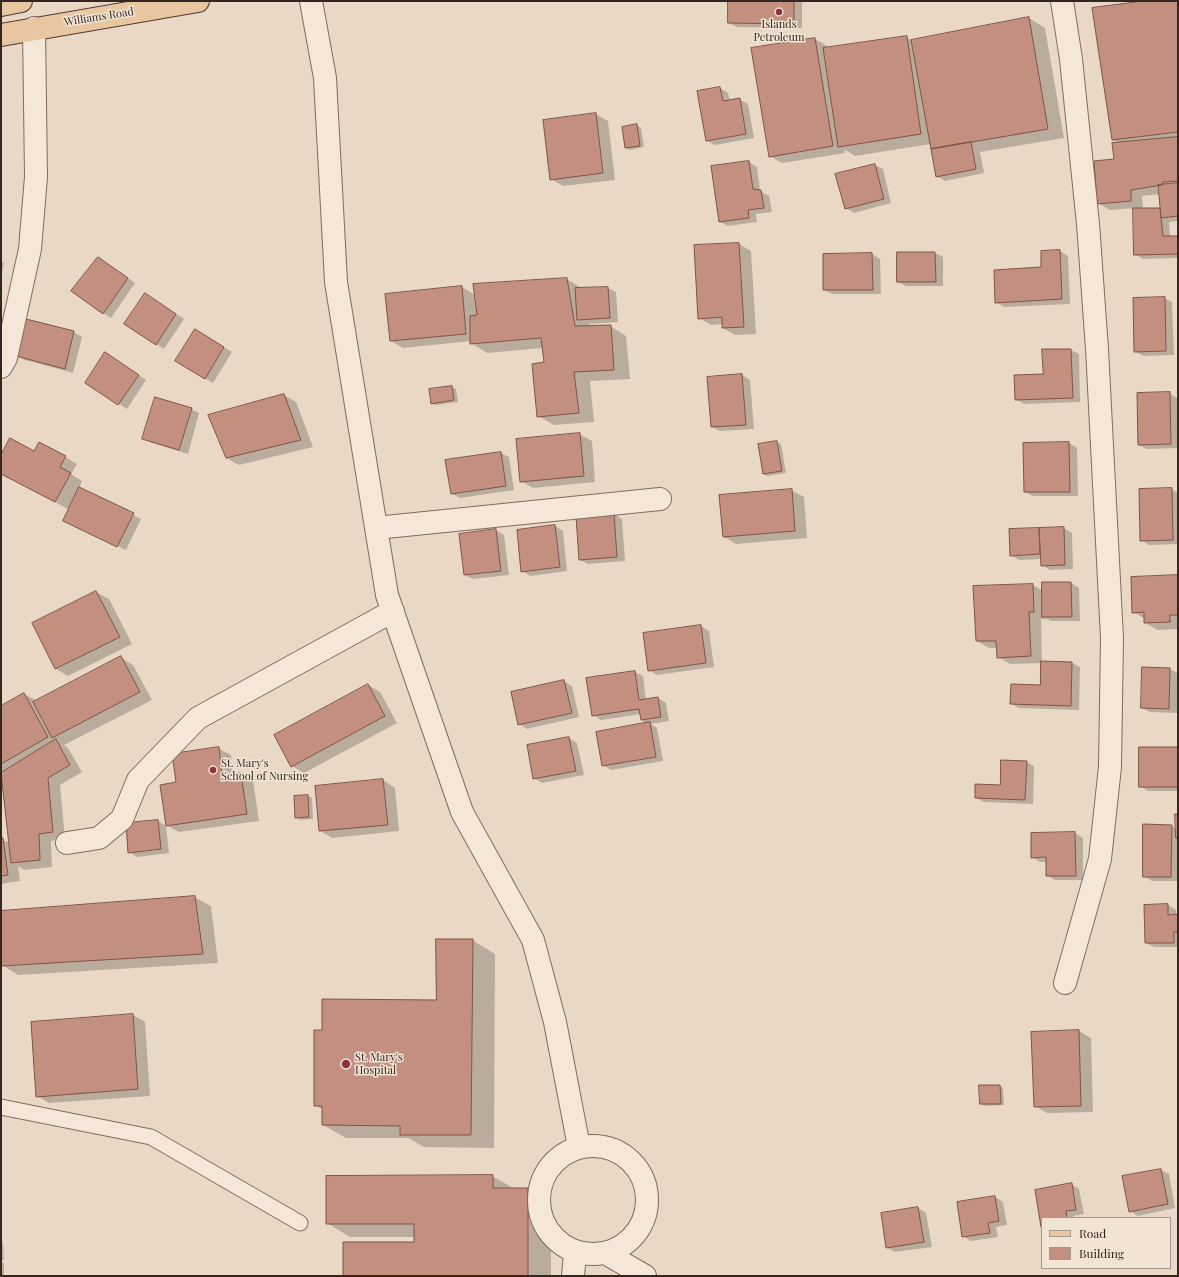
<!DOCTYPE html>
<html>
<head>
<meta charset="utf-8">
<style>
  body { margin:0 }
  #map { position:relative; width:1179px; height:1277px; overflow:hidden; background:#e9d8c5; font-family:"Playfair Display",serif }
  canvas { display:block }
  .frame { position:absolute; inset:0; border:2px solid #342620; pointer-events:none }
  .legend { position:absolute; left:1041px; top:1217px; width:130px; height:52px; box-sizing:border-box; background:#f1e4d4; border:1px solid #a5988c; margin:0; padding:5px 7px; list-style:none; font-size:12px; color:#342620 }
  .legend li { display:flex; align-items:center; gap:8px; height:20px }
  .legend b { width:20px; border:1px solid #a5988c }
</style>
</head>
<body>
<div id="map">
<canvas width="1179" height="1277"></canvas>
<div class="frame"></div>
<ul class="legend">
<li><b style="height:5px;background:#e8c6a1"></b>Road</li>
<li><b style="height:11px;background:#c39080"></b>Building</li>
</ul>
</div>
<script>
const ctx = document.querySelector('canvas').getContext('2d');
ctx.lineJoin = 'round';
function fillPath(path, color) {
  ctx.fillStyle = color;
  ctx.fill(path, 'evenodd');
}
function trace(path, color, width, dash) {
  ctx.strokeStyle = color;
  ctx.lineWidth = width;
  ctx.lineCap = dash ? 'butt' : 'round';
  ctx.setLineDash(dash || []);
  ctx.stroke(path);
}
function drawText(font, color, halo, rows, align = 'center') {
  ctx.font = font + ' "Playfair Display",serif';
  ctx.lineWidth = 3;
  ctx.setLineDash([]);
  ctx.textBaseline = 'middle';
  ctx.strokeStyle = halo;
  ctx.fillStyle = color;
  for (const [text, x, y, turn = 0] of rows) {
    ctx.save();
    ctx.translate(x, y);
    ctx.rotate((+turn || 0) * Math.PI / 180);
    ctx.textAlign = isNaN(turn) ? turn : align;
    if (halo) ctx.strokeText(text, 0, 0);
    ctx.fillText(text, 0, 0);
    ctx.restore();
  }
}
fillPath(new Path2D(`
  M729 1H802V28L737 27 729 23Z
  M1150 1H1178V221L1169 222 1170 237H1178V258L1143 259 1135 254 1134 208 1110 210 1098 203 1115 160 1119 143 1113 140ZM1160 194 1161 209H1143L1142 196Z
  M1029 18 1045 28 1064 138 980 152 984 173 945 181 937 176 931 144 855 156 844 149 845 153 782 163 770 156 752 49 815 39 827 46 828 48 906 37 913 41Z
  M720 88 728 93 730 101 739 99 748 104 754 138 715 145 707 141Z
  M596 114 608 121 615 180 563 186 551 179Z
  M637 125 641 128 644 147 629 150 626 147Z
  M749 162 757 167 760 191 769 196 772 212 756 214 757 222 728 226 720 222Z
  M875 165 883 169 891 203 854 213 846 208Z
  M739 244 751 251 756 334 735 335 723 328V324L711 325 699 318 695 246Z
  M1060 251 1068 256 1070 304 1004 307 996 302 1042 268Z
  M935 253 943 257V286H906L898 282Z
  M872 254 880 259 881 294H832L824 290Z
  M1 261 4 263 1 277Z
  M106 263 135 283 111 318 103 313Z
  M567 279 583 289 608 288 616 292 618 322 589 324 590 327 610 326 626 336 630 379 590 381 594 422 554 425 538 416 545 363 543 348 487 353 471 343V341L403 348 391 341 462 287 475 295Z
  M1164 298 1172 302 1174 355 1143 356 1135 351Z
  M153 299 184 319 164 349 156 344Z
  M27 320 74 332 82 337 73 373 25 360 17 356Z
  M195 330 232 352 213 383 176 361Z
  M1071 350 1079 354 1080 402 1024 404 1016 399Z
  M114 358 146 380 127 409 86 383Z
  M742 375 750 380 754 429 720 431 712 427 708 378Z
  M452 387 456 389 458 402 436 405 432 403 430 390Z
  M1169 393 1177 398 1178 448 1147 449 1139 445Z
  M284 395 296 402 313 447 239 465 226 458Z
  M191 409 199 413 188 454 152 443 144 438Z
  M579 434 592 441 595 482 533 488 521 481Z
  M777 442 781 444 786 473 767 476 763 474 759 445Z
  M1069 443 1077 448 1078 496H1033L1025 492Z
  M34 452 65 457 77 464 71 474 82 481 79 488 141 519 126 550 72 525 74 499H73L68 509 1 473V457Z
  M501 453 509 457 514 490 460 498 452 494Z
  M1171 489 1178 493V544L1149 545 1141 540Z
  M791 490 804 497 807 538 736 544 724 537Z
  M614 514 622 519 625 561 588 564 580 560Z
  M555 526 563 531 567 571 530 576 522 571Z
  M1064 528 1072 533 1073 569 1050 570 1042 565V559L1019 560 1011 555 1010 530Z
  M496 530 504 535 509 575 473 579 465 575Z
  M1178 576V629L1158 630 1145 623V619L1133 612Z
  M1071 583 1079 588 1080 621H1051L1047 619H1041L1042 662 1072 663 1080 667 1079 710 1019 708 1011 703 1041 686 1042 663 1010 664 998 657V648H989L977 641 1033 585 1043 591Z
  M96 592 109 599 132 644 68 676 56 669 33 624Z
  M701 626 709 631 714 667 657 675 649 670Z
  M121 658 133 665 152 700 64 745 68 748 82 772 60 785 65 839 51 841 52 867 24 870 18 866 20 881 1 884V839L10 843 3 781 1 782V707L24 694 37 701Z
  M1169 669 1178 673 1177 713 1150 712 1142 708Z
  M635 672 643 676 646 700 658 698 666 703 669 721 651 724 657 728 663 761 611 770 603 765 648 724 641 720V714L601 720 593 715Z
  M564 681 572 686 579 717 527 729 519 724Z
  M368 685 380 692 397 723 304 773 292 766Z
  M569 738 577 743 584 775 542 783 534 778Z
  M218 748 231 755 233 775 241 774 253 781 259 821 179 832 166 825 177 783Z
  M1178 748V791H1148L1140 786Z
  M1026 762 1034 766 1033 804 984 802 976 798 1001 786Z
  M383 780 395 788 399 831 332 838 320 831Z
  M308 796 312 798 313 819 300 820 296 817Z
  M1178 815V881H1152L1144 876 1171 826 1177 829Z
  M158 821 166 826 169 853 137 857 129 852Z
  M1075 833 1083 838V880H1055L1047 875V862H1040L1032 857V834Z
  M194 897 211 906 218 963 18 975 2 965 1 912Z
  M1168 905 1176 910V915H1178V947H1154L1146 943Z
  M472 940 495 954 494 1148 424 1147 408 1138H346L323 1125V1110L315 1105 323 1031 437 1001Z
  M133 1015 145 1022 150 1096 49 1103 37 1096Z
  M1079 1031 1091 1038 1093 1112 1047 1113 1035 1106Z
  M1000 1086 1003 1088 1004 1105 985 1106 981 1104Z
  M1161 1170 1169 1174 1175 1208 1138 1216 1130 1211Z
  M492 1176 515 1189H527L551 1202V1276H344L415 1243V1237H350L327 1223Z
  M1071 1184 1079 1189 1084 1214 1073 1216 1074 1218H1042V1224L1036 1191Z
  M995 1197 1003 1202 1007 1225 996 1227 998 1237 971 1241 963 1236Z
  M918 1208 926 1213 932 1247 895 1252 887 1248 882 1214Z
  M1 1242 3 1243 4 1260H1Z
  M1 1262 4 1263V1276H1Z`), '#0003');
const building = new Path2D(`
  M728 1H794V24L728 23Z
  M1143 1H1178V132L1112 140 1092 8Z
  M1029 17 1048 129 931 149 911 40Z
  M907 36 921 134 838 147 823 48Z
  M815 38 833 146 769 157 751 48Z
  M720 87 723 101 740 98 746 134 706 141 697 91Z
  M596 113 603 173 550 180 543 120Z
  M637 124 640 146 625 148 622 127Z
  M1178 137V181L1163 182 1162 185 1131 190V201L1097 204 1094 161 1114 159 1112 143Z
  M971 142 976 169 936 177 931 149Z
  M749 161 753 189 761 190 764 208 748 210 749 218 719 222 711 166Z
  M875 164 884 199 845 209 835 174Z
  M1178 183V216L1161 218 1158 185Z
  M1133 208H1160L1163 236H1178V254L1134 255Z
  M739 243 744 327 722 328V317L698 319 694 245Z
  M1060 250 1062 299 995 303 994 270 1041 267V251Z
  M897 252H935L936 282H897Z
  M872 253 873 290H823V254Z
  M98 257 128 278 103 314 71 291Z
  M567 278 575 326 611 325 614 370 574 372 579 413 537 417 532 364 544 362 541 338 470 344V316L477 315 473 284Z
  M462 286 466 334 390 341 385 294Z
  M608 287 610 318 577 320 575 288Z
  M145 293 176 314 156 345 124 324Z
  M1165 297 1166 351 1134 352 1133 298Z
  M26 319 74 331 65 369 16 356Z
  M195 329 224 347 205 379 175 361Z
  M1042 349H1071L1073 398 1015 400 1014 375 1043 374Z
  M105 352 139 375 118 405 85 383Z
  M742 374 746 425 711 427 707 377Z
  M452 386 454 400 431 404 429 389Z
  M1170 392 1171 444 1138 445 1137 393Z
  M284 394 301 440 226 458 208 415Z
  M155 397 192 408 179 450 142 439Z
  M580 433 584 476 520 482 516 439Z
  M10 438 34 451 39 442 66 456 60 467 71 473 55 502 1 474V455Z
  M777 441 782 471 763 474 758 444Z
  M1069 442 1070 492H1024L1023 443Z
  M501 452 506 486 451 494 445 460Z
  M79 487 134 513 117 547 63 521Z
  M1172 488 1173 540 1140 541 1139 489Z
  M792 489 795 531 723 537 719 495Z
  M614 513 617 557 579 560 576 516Z
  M555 525 560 567 521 572 517 530Z
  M1064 527 1065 565 1041 566 1039 528Z
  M1039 528 1040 554 1010 556 1009 529Z
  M496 529 501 571 464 575 459 534Z
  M1178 575V615H1170V622L1144 623V612L1132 613 1131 577Z
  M1042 582H1071L1072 617H1042Z
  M1033 584 1034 612H1029L1031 656 997 658 996 641H976L973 586Z
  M96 591 120 637 55 669 32 623Z
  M701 625 706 663 648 671 643 633Z
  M121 656 140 692 52 738 33 702Z
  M1041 661 1072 662 1071 706 1010 704 1011 684 1040 685Z
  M1142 667 1170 668 1169 709 1141 708Z
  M635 671 639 700 658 697 661 717 641 720 639 709 592 716 586 678Z
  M564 680 572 713 518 725 511 692Z
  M368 684 385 716 291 767 274 735Z
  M24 693 48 737 1 764V706Z
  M650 722 656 757 602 766 596 732Z
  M569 737 576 771 533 779 527 745Z
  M56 739 70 765 48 778 53 832 39 834 40 860 11 863 1 773Z
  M219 747 222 776 241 773 247 814 166 826 160 785 176 782 172 754Z
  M1139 747H1178V787H1139Z
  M1001 760 1027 761 1025 800 975 798V784L1000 785Z
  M383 779 388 825 319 831 315 786Z
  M308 795 309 817 295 818 294 796Z
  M1175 814H1178V838H1176Z
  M158 820 161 849 128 853 126 823Z
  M1143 824 1172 825 1171 877H1143Z
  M1075 832 1076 876H1046V857L1031 858V833Z
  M1 838H3L8 875 1 876Z
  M195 896 203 954 1 966V911Z
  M1168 904V915L1178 914V932H1174V943H1145L1144 905Z
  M436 939H473L471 1135H400V1126L322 1125V1106H314V1030H322V999L436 1000Z
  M133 1014 138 1089 36 1097 31 1022Z
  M1079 1030 1081 1106 1034 1107 1031 1032Z
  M979 1085H1000L1001 1104H980Z
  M1161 1169 1168 1204 1129 1212 1122 1176Z
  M493 1175V1188H528V1276H343V1242H414V1224H326V1176Z
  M1072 1183 1076 1210 1066 1211 1067 1218H1042L1041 1227 1035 1190Z
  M995 1196 999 1221 988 1223 990 1233 962 1237 957 1202Z
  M918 1207 924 1242 886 1248 881 1213Z`);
fillPath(building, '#c39080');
trace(building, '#7f5346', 1);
const service = new Path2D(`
  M1 1107 151 1137 300 1223`);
const minor = new Path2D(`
  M311 1 325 78 336 282 387 595 462 812 533 940 555 1022 579 1147
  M1062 1 1071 59 1088 224 1097 349 1112 638 1110 767 1100 859 1065 983
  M1 367 6 358 30 249 36 177 34 28
  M376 528 660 499
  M67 843 99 838 122 819 138 780 198 718 393 611
  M539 1200a54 54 0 1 1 108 0a54 54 0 1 1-108 0Z
  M607 1254 645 1276
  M573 1276 575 1253`);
const primary = new Path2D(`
  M1 5 21 1
  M1 35 198 1`);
trace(service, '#826b5d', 17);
trace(minor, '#826b5d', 24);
trace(primary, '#503a31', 24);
trace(service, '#f5e7d8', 15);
trace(minor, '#f5e7d8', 22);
trace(primary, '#e8c6a1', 22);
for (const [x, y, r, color] of [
  [779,12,4,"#8a3444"],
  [213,770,4,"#8a3444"],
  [346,1064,5,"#8a3444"]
]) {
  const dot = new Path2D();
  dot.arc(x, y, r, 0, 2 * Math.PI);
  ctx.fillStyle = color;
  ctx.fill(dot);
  trace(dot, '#f1e4d4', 1.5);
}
drawText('11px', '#342620', '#f1e4d4', [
  ["Williams Road",99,17,-9]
]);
drawText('11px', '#342620', '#f1e4d4', [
  ["Islands",779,25,"center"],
  ["Petroleum",779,38,"center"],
  ["St. Mary's",221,764],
  ["School of Nursing",221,777],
  ["St. Mary's",355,1058],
  ["Hospital",355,1071]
], 'left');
</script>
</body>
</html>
